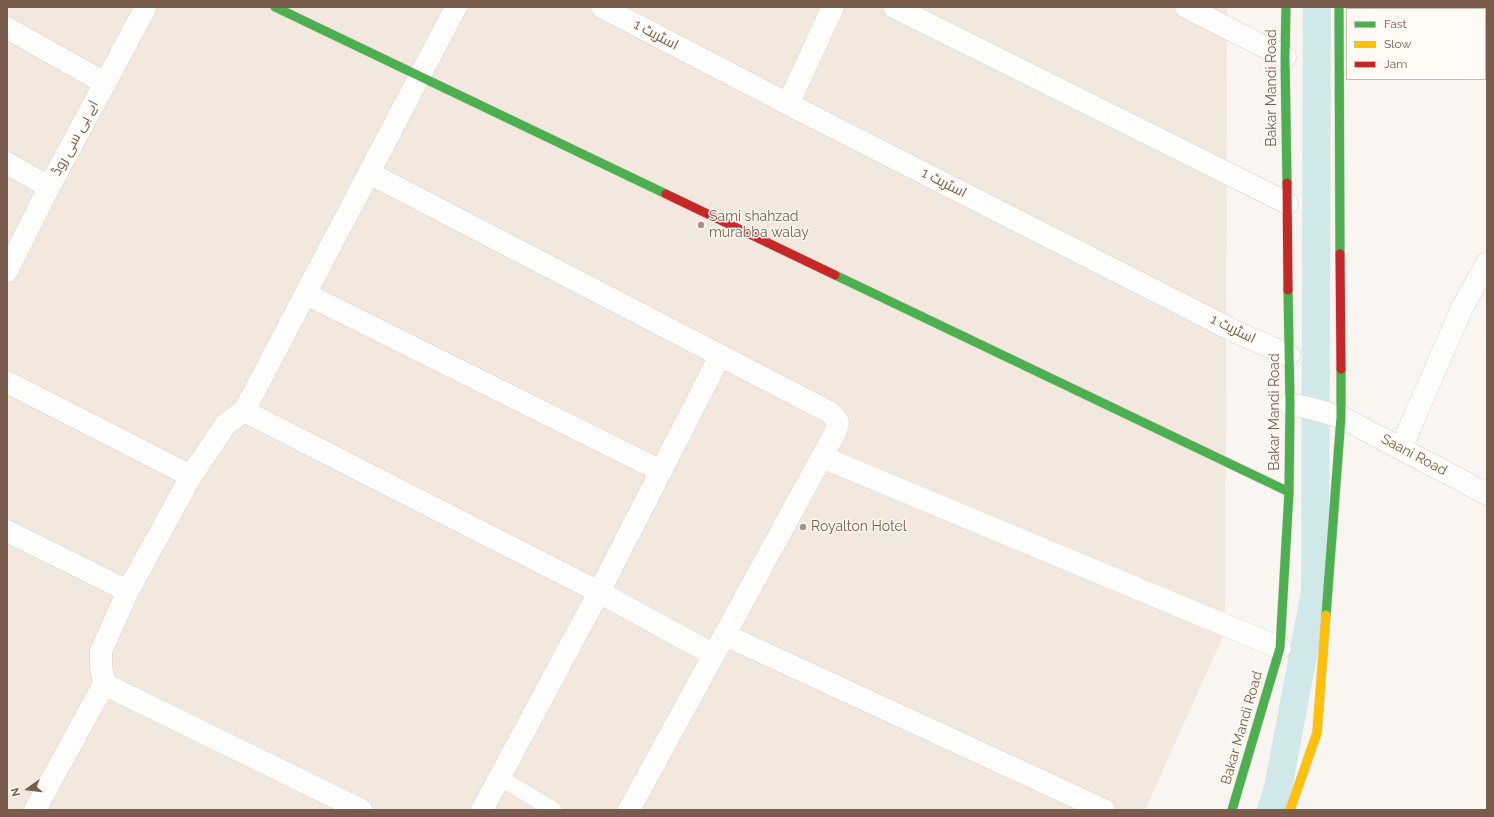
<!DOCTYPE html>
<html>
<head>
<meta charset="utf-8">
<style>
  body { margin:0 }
  #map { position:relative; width:1494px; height:817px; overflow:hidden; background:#f9f5f0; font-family:Raleway,sans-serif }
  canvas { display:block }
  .frame { position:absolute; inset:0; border:8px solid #7a5c4d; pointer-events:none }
  .legend { position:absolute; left:1346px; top:8px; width:140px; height:72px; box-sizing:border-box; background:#fffaf3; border:1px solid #cabbb1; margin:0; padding:5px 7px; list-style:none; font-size:12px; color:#7a5c4d }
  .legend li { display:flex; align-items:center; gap:8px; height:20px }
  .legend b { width:20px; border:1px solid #cabbb1 }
  .north { position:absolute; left:8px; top:769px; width:40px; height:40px; -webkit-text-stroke:3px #fffaf3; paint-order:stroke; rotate:256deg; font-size:11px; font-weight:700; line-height:16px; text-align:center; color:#7a5c4d }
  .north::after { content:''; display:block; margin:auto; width:14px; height:18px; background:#7a5c4d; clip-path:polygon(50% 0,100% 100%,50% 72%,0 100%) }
</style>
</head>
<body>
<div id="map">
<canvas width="1494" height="817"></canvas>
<div class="frame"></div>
<ul class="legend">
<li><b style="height:5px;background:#4caf50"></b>Fast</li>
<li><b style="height:5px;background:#ffc107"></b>Slow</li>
<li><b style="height:5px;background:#c62828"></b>Jam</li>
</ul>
<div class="north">N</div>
</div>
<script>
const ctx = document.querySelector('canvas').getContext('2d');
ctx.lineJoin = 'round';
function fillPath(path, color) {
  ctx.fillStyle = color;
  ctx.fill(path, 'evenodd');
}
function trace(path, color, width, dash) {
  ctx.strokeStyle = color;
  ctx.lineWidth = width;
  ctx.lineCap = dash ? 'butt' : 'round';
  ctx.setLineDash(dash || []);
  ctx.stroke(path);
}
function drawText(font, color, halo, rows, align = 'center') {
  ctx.font = font + ' Raleway,Cairo,sans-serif';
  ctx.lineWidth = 3;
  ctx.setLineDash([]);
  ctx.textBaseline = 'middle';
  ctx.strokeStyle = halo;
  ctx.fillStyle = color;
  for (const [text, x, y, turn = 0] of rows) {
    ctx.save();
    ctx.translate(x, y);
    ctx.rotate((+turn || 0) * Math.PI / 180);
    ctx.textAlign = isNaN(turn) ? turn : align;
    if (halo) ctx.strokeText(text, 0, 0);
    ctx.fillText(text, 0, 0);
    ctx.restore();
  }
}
fillPath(new Path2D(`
  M7 7H1227L1225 632 1145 810H7Z`), '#f2e8de');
trace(new Path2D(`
  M1271 810 1278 788 1315 592 1317 7`), '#d0e8ea', 28);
const lane = new Path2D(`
  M500 778 554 810`);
const street = new Path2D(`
  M602 7 788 104 1238 333 1289 355
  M894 7 1287 203
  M1186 7 1285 57
  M7 28 105 83
  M788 104 833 7
  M7 163 49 187
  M369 173 831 413 838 422 836 431 629 810
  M7 271 49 187 146 7
  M306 294 661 471
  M7 382 191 476
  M1290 404 1313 409 1341 417 1487 494
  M244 411 599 592 714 655
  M1401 448 1462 308 1487 263
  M822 457 1280 648
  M7 531 128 591
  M725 635 1104 810
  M104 684 361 810
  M35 810 104 684 101 667V651L128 591 191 476 226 424 244 411 456 7
  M482 810 599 592 720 356`);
const fast = new Path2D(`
  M275 7 666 194
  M1286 7 1285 57 1287 183
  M1339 7 1340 254
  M835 275 1289 492
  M1326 615 1341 417V369
  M1232 810 1280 648 1289 492 1290 404 1288 290`);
const slow = new Path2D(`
  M1290 810 1317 733 1326 615`);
const jam = new Path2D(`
  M1287 183 1288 290
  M666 194 835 275
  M1340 254 1341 369`);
trace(lane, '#d7d1cb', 17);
trace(street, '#d7d1cb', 23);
trace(fast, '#d9d2cb', 10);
trace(slow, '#d9d2cb', 10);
trace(jam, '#d9d2cb', 10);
trace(lane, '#fefefd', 16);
trace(street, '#fefefd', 22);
trace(fast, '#4caf50', 9);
trace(slow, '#ffc107', 9);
trace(jam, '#c62828', 9);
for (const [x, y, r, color] of [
  [701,225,4,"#a69286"],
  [803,527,4,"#a69286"]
]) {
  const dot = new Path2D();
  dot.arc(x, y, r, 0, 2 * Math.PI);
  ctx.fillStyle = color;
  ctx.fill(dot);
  trace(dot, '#fffaf3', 1.5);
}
drawText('14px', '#7a5c4d', '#fffaf3', [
  ["اسٹریٹ 1",656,35,28],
  ["Bakar Mandi Road",1272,88,-90],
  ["اے بی سی روڈ",75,138,-62],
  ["اسٹریٹ 1",944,183,27],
  ["اسٹریٹ 1",1233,329,26],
  ["Bakar Mandi Road",1275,412,-90],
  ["Saani Road",1414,455,28],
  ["Bakar Mandi Road",1242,728,-74]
]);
drawText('14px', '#7a5c4d', '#fffaf3', [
  ["Sami shahzad",709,217],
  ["murabba walay",709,233],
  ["Royalton Hotel",811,527]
], 'left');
</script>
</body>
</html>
